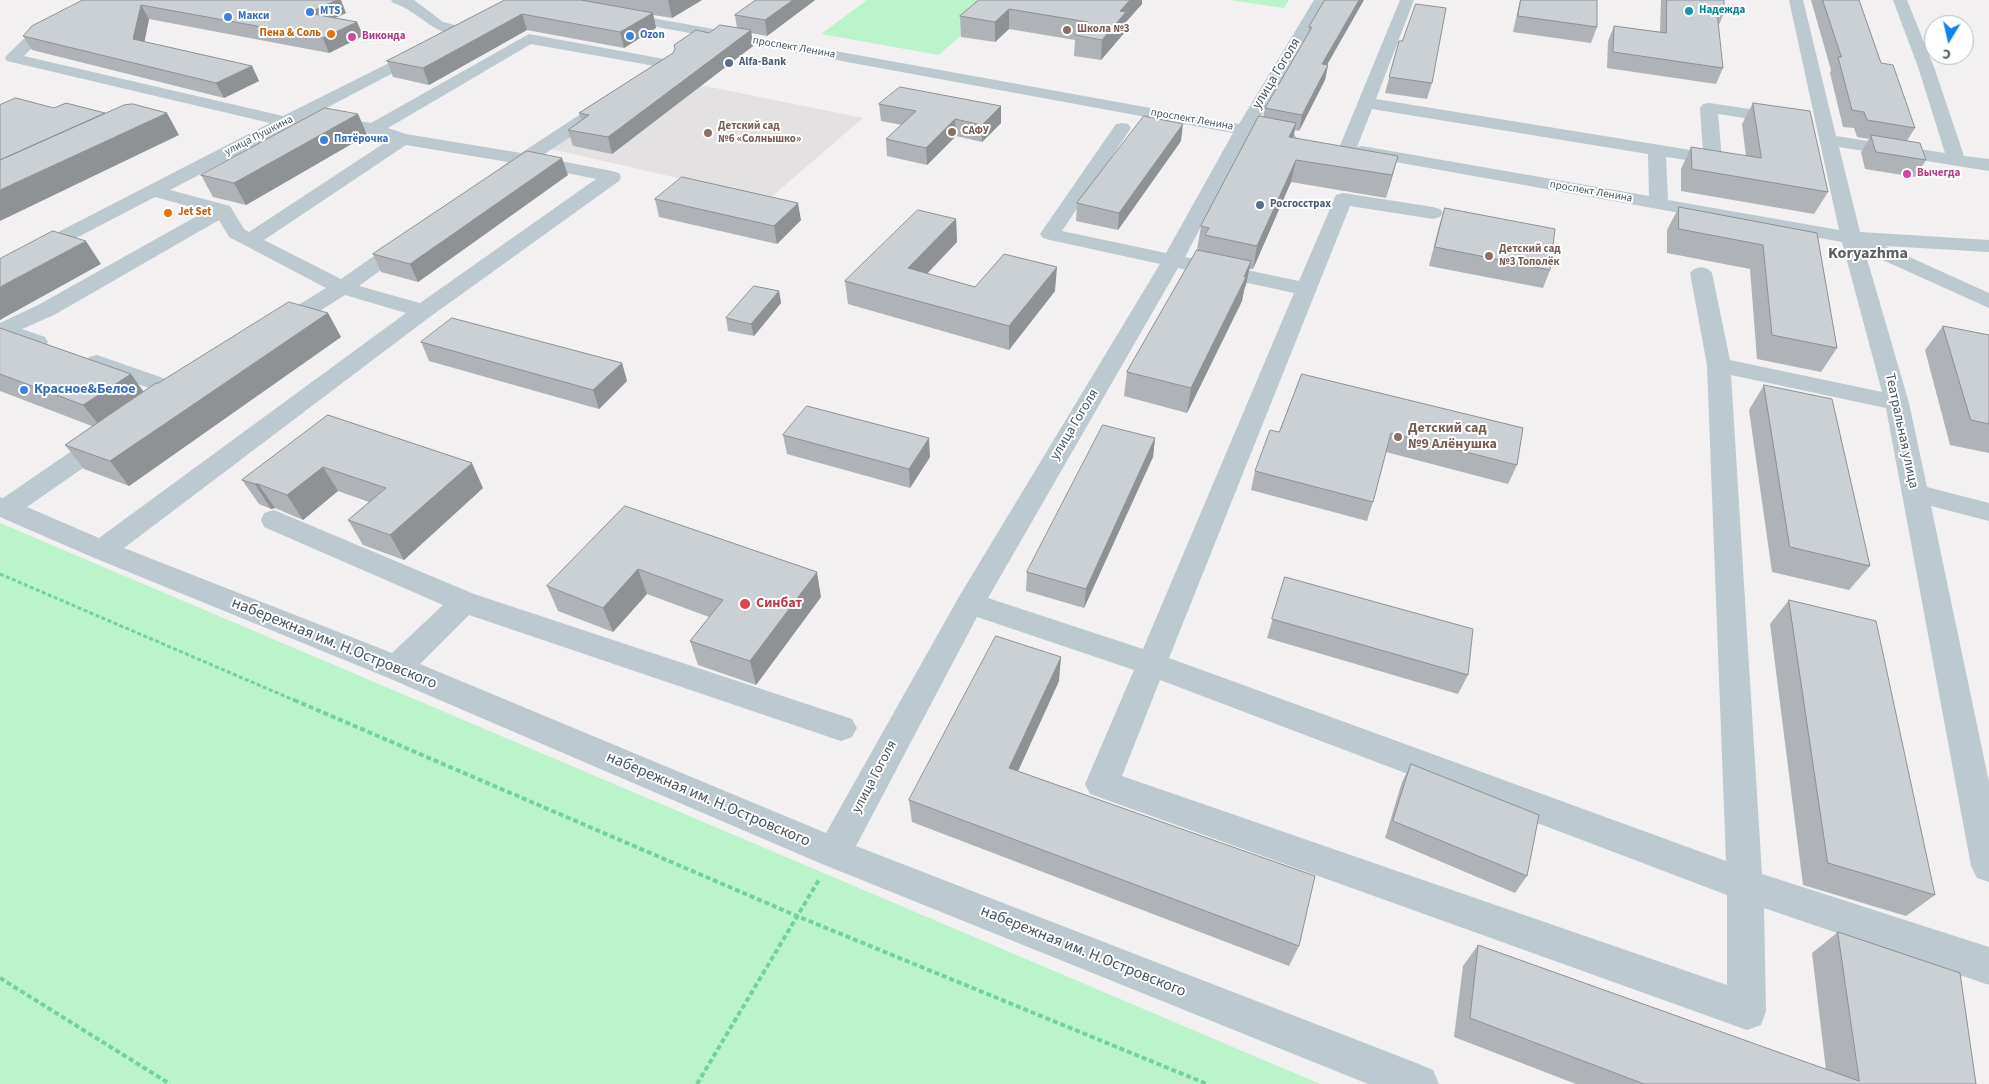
<!DOCTYPE html>
<html>
<head>
<meta charset="utf-8">
<style>
  body { margin:0 }
  #map { position:relative; width:1989px; height:1084px; overflow:hidden; background:#f2f0f0; font-family:"Source Sans 3",sans-serif }
  canvas { display:block }
  .north { position:absolute; left:1924px; top:15px; width:50px; height:50px; box-sizing:border-box; background:#fff; border:1px solid #b5bbbf; border-radius:50%; rotate:189deg; font-size:14px; font-weight:700; line-height:20px; text-align:center; color:#46565f }
  .north::after { content:''; display:block; margin:auto; width:18px; height:22px; background:#0b86f1; clip-path:polygon(50% 0,100% 100%,50% 72%,0 100%) }
</style>
</head>
<body>
<div id="map">
<canvas width="1989" height="1084"></canvas>
<div class="north">С</div>
</div>
<script>
const ctx = document.querySelector('canvas').getContext('2d');
ctx.lineJoin = 'round';
function fillPath(path, color) {
  ctx.fillStyle = color;
  ctx.fill(path, 'evenodd');
}
function trace(path, color, width, dash) {
  ctx.strokeStyle = color;
  ctx.lineWidth = width;
  ctx.lineCap = dash ? 'butt' : 'round';
  ctx.setLineDash(dash || []);
  ctx.stroke(path);
}
function drawText(font, color, halo, rows, align = 'center') {
  ctx.font = font + ' "Source Sans 3",sans-serif';
  ctx.lineWidth = 4;
  ctx.setLineDash([]);
  ctx.textBaseline = 'middle';
  ctx.strokeStyle = halo;
  ctx.fillStyle = color;
  for (const [text, x, y, turn = 0] of rows) {
    ctx.save();
    ctx.translate(x, y);
    ctx.rotate((+turn || 0) * Math.PI / 180);
    ctx.textAlign = isNaN(turn) ? turn : align;
    if (halo) ctx.strokeText(text, 0, 0);
    ctx.fillText(text, 0, 0);
    ctx.restore();
  }
}
fillPath(new Path2D(`
  M656 76 863 118 769 199 547 148Z`), '#e3e1e2');
fillPath(new Path2D(`
  M867 0H1001L939 55 821 34Z
  M1230 0H1289L1284 8Z
  M0 523 1320 1084H0Z`), '#bbf3cb');
trace(new Path2D(`
  M0 574 296 701`), '#70d399', 3, [4, 2.5]);
trace(new Path2D(`
  M294 700 797 916 1207 1084
  M0 978 170 1084
  M697 1084 820 878`), '#70d399', 4, [5, 3]);
fillPath(new Path2D(`
  M84 0H102L100 3 47 32 24 56 283 116 423 46 429 48 431 51 429 54 315 114 371 123 529 34 675 61 677 64 675 67C665 74 655 85 642 81L640 78 655 66 531 44 388 128 406 134 521 153 593 106H605L608 110 605 114 540 157 612 171 619 173 621 177 619 181 427 319 124 548 392 653 443 605 264 527 261 520 264 513 274 510 474 594 852 719 857 728 852 737 841 741 469 615 420 664 826 833 960 595 1160 264 1050 240 1043 238 1040 234 1116 124 1122 123 1128 124 1131 128 1062 231 1166 253 1233 133 619 20 614 19 612 16 614 13 619 12 1239 124 1314 0H1328L1255 127 1294 134 1297 138 1294 142 1288 143 1249 136 1185 257 1299 281 1336 195 1343 193 1433 207 1440 209 1443 213 1440 217 1433 219 1350 206 1169 658 1726 861 1707 365 1690 273 1694 269 1701 267 1708 269 1712 273 1730 360 1882 392 1842 242 1362 156 1356 155 1354 152H1342L1339 148 1400 0H1414L1376 99 1703 152 1700 108 1703 104 1709 103 1790 115 1793 119 1790 123 1784 124 1718 114 1722 159 1719 163 1713 164 1666 157 1668 200 1839 230 1789 0H1803L1836 136 1945 153 1918 67 1893 0H1907L1934 67 1964 156 1989 159V171L1839 147 1860 232 1989 240V252L1885 246 1989 293V308L1865 252 1909 403 1927 487 1989 503V521L1931 506 1989 782V882L1977 878 1971 866 1886 408 1731 375 1762 874 1989 947V985L1764 908 1766 1011 1761 1025 1747 1030 1090 794 1085 784 1134 670 977 617 856 846 1419 1064 1433 1070 1439 1084H1368L822 864 386 677 92 557 0 517V497L3 498 98 433 107 431 116 433 120 439 116 445 27 507 99 538 406 313 345 295 287 332 279 334 271 332 268 327 271 322 326 288 229 237 219 220 54 315 22 329 45 337 48 342 45 347 37 349 0 336V323L38 305 206 211 155 197 7 274 0 276V262L270 123 7 61 5 58 7 55 37 26ZM1372 109 1648 154 1649 196 1362 146 1357 147ZM300 122 370 134 389 140 249 232 244 229 230 206 170 190ZM406 145 508 162 495 173 497 177C510 180 518 172 528 165L596 179 420 303 359 286 415 245 418 241 415 237 408 235 401 237 341 279 264 240ZM1178 268 1294 293 1143 649 988 598ZM1160 680 1727 895V985L1122 776Z
  M391 0H414L443 22 466 28 469 31 466 34C438 41 417 9 393 3Z
  M97 355 186 386 190 391 186 396 178 398 89 367 85 362 89 357Z`), '#bcc9d0');
fillPath(new Path2D(`
  M83 0 346 13 335 18 357 22 363 36 329 53 149 19 144 42 252 66 259 81 224 98 32 50 23 36Z
  M505 0H702L672 18 653 15 656 28 624 48 527 30 429 85 393 77 387 61Z
  M756 0H815L767 36 751 33 753 46 612 154 573 146 568 130 581 120 579 113 673 53 675 50 674 45 709 33 737 28 735 15Z
  M979 0H1142V4L1125 23V32L1101 60 1074 56 1075 40 1009 29 995 42 961 37 960 16Z
  M1325 0 1327 64 1328 65 1325 80 1299 131 1295 130 1293 138 1398 156 1386 198 1291 182 1253 269H1249L1242 301 1187 413 1124 396 1127 372 1197 250 1201 226 1263 117 1265 108 1308 35 1309 27Z
  M1520 0H1597V27L1591 43 1513 32Z
  M1661 0H1724V13L1718 27 1723 68 1716 84 1607 68 1608 41 1614 26 1660 32Z
  M1811 0H1859L1881 63 1915 128 1907 141 1926 160 1915 177 1865 169 1861 152 1869 139 1857 137 1854 128 1843 127 1830 73 1831 70Z
  M1399 41H1402L1432 83 1427 99 1385 93Z
  M1753 103 1828 192 1814 214 1681 191V169L1691 147 1746 156 1742 124Z
  M879 104 1001 106V123L982 142 956 136 927 165 887 156 886 139 902 125 881 121Z
  M358 114 367 135 246 205 213 197 201 175Z
  M1181 141 1118 230 1076 221 1077 203Z
  M568 175 418 282 381 272 373 254Z
  M655 199 801 220 777 244 659 217Z
  M1679 207 1817 233 1837 348 1821 372 1757 359 1750 269 1667 253V230Z
  M1445 208 1550 270 1543 288 1429 266 1439 226Z
  M956 219 957 242 927 274 975 287 1055 291 1009 350 848 304 845 281Z
  M779 291 781 303 754 336 728 331 726 318Z
  M328 313 341 337 129 486 84 469 65 445 92 426 0 391V328L131 374 143 392 158 383Z
  M1943 326 1989 335V453L1950 445 1925 350Z
  M421 342 622 363 627 381 599 409 429 361Z
  M1302 374 1517 465 1508 484 1386 452 1373 502 1367 521 1251 490 1255 471 1279 432Z
  M1764 385 1870 566 1849 590 1772 572 1749 410Z
  M328 415 483 488 404 560 363 545 348 520 369 502 338 491 303 520 275 508 271 509 259 504 242 480Z
  M783 435 930 457 910 488 787 454Z
  M1155 438 1153 457 1084 608 1026 591 1027 572Z
  M625 506 821 597 756 685 698 665 690 641 709 617 647 594 613 632 558 611 547 586Z
  M1285 577 1468 675 1458 694 1267 638Z
  M1789 600 1935 895 1906 916 1803 885 1770 624Z
  M1059 681 1018 771 1299 946 1289 966 912 822 909 800Z
  M1411 764 1527 876 1515 893 1385 838 1402 782Z
  M1838 932 1976 1084H1576L1454 1037 1463 966 1478 945 1826 1070 1812 953Z`), '#afb3b7');
fillPath(new Path2D(`
  M337 0H341L346 13 315 27 308 13Z
  M668 0H702L672 18Z
  M793 0H815L767 36 765 20Z
  M1130 0H1142V4L1125 23V32L1101 60 1102 40 1120 11Z
  M1359 0H1364L1319 79 1322 64Z
  M141 5 149 19 142 54 133 39Z
  M1009 9V29L995 42V22Z
  M653 13 656 28 624 48 620 32Z
  M522 14 527 30 429 85 423 68Z
  M357 22 363 36 329 53 323 38Z
  M751 30 753 46 612 154 608 137Z
  M1328 65 1325 80 1299 131 1302 115Z
  M252 66 259 81 224 98 216 83Z
  M1001 106V123L982 142V125Z
  M167 113 179 135 0 221V190Z
  M358 114 367 135 246 205 234 183Z
  M955 119 956 136 927 165 926 148Z
  M1296 123 1292 144 1289 137Z
  M1183 124 1181 141 1118 230 1119 213Z
  M1398 156 1392 178 1386 198 1392 175Z
  M562 158 568 175 418 282 410 264Z
  M1296 160 1291 182 1253 269 1257 246Z
  M798 203 801 220 777 244 774 226Z
  M956 219 957 242 909 292 908 268Z
  M86 241 101 264 0 320V287Z
  M1251 261 1246 285 1244 289 1242 301 1187 413 1191 388Z
  M1057 267 1055 291 1009 350V326Z
  M779 291 781 303 754 336 751 324Z
  M328 313 341 337 129 486 110 461Z
  M622 363 627 381 599 409 593 390Z
  M131 374 148 398 102 429 83 405Z
  M929 438 930 457 910 488 909 469Z
  M1155 438 1153 457 1084 608 1086 589Z
  M472 463 483 488 404 560 390 535Z
  M323 467 338 491 303 520 287 495Z
  M255 484H258L275 508 271 509Z
  M638 569 647 594 613 632 603 608Z
  M817 572 821 597 756 685 750 661Z
  M1061 657 1059 681 1009 791V768Z`), '#8e9295');
const building = new Path2D(`
  M83 0H337L308 13 357 22 323 38 141 5 133 39 252 66 216 83 23 36 32 26Z
  M505 0H581L653 13 620 32 522 14 423 68 387 61Z
  M756 0H793L765 20 735 15Z
  M979 0H1130L1120 11 1126 12 1102 40 1075 35 1088 22 1009 9 995 22 960 16Z
  M1325 0H1359L1322 64 1328 65 1302 115 1265 108 1312 27H1309Z
  M1521 0H1597V27L1518 16Z
  M1667 0H1724V13L1717 12 1723 68 1613 52 1614 26 1666 33Z
  M1823 0H1859L1881 63 1893 65 1915 128 1867 120 1864 112 1852 110 1838 57H1841Z
  M1416 4 1446 8 1432 83 1389 77 1399 41H1402Z
  M720 25 751 30 608 137 568 130 589 115 579 113 673 53 675 49 674 45 696 30 709 33Z
  M900 87 1001 106 982 125 955 119 926 148 886 139 916 111 879 104Z
  M16 98 54 108 66 103 105 113 0 160V105Z
  M1753 103 1810 111 1828 192 1692 169 1691 147 1761 158Z
  M133 104 167 113 0 190V160L124 105Z
  M325 108 358 114 234 183 201 175Z
  M1144 116 1183 124 1119 213 1077 203Z
  M1259 116 1296 123 1289 137 1398 156 1392 175 1296 160 1257 246 1205 235 1209 228 1201 226Z
  M1871 135 1920 143 1926 160 1876 152Z
  M527 151 562 158 410 264 373 254Z
  M682 177 798 203 774 226 655 199Z
  M1679 207 1817 233 1837 348 1772 335 1763 245 1679 229Z
  M1445 208 1555 229 1550 270 1435 247Z
  M918 210 956 219 908 268 975 287 1004 254 1057 267 1009 326 845 281Z
  M53 231 86 241 0 287V259Z
  M1197 250 1251 261 1244 277H1246L1191 388 1127 372Z
  M754 286 779 291 751 324 726 318Z
  M289 302 328 313 110 461 65 445 156 383H158Z
  M452 318 622 363 593 390 421 342Z
  M1943 326 1989 335V424L1971 420Z
  M0 328 131 374 83 405 0 374Z
  M1302 374 1523 428 1517 465 1391 433 1373 502 1255 471 1270 430 1279 432Z
  M1764 385 1832 399 1870 566 1790 547Z
  M807 406 929 438 909 469 783 435Z
  M328 415 472 463 390 535 348 520 386 488 323 467 287 495 258 484H255L242 480Z
  M1103 425 1155 438 1086 589 1027 572Z
  M625 506 817 572 750 661 690 641 723 600 638 569 603 608 547 586Z
  M1285 577 1473 629 1468 675 1272 619Z
  M1789 600 1876 621 1935 895 1828 863Z
  M996 636 1061 657 1009 768 1315 876 1299 946 909 800Z
  M1411 764 1539 815 1527 876 1393 821Z
  M1838 932 1960 973 1976 1084H1644L1470 1018 1478 945 1859 1081Z`);
fillPath(building, '#cbd0d5');
trace(building, '#8e9295', 1);
for (const [x, y, r, color] of [
  [1689,11,5,"#0f9aa8"],
  [310,12,5,"#3f7fe0"],
  [228,17,5,"#3f7fe0"],
  [1067,30,5,"#8d6e63"],
  [331,34,5,"#e8710a"],
  [630,36,5,"#3f7fe0"],
  [352,37,5,"#d1479c"],
  [729,63,5,"#5c6f8a"],
  [952,132,5,"#8d6e63"],
  [708,133,5,"#8d6e63"],
  [324,140,5,"#3f7fe0"],
  [1907,174,5,"#d1479c"],
  [1260,205,5,"#5c6f8a"],
  [168,213,5,"#e8710a"],
  [1489,256,5,"#8d6e63"],
  [24,390,5,"#3f7fe0"],
  [1398,437,5,"#8d6e63"],
  [745,604,6,"#e0444e"]
]) {
  const dot = new Path2D();
  dot.arc(x, y, r, 0, 2 * Math.PI);
  ctx.fillStyle = color;
  ctx.fill(dot);
  trace(dot, '#fff', 2);
}
drawText('bold 11px', '#0d838f', '#fff', [
  ["Надежда",1699,11]
], 'left');
drawText('bold 11px', '#366cbe', '#fff', [
  ["MTS",320,12],
  ["Макси",238,17],
  ["Ozon",640,36],
  ["Пятёрочка",334,140]
], 'left');
drawText('bold 11px', '#785e54', '#fff', [
  ["Школа №3",1077,30],
  ["Детский сад",718,127],
  ["№6 «Солнышко»",718,140],
  ["САФУ",962,132],
  ["Детский сад",1499,250],
  ["№3 Тополёк",1499,263]
], 'left');
drawText('bold 11px', '#c56008', '#fff', [
  ["Пена & Соль",321,34],
  ["Jet Set",178,213,"left"]
], 'right');
drawText('bold 11px', '#b23c85', '#fff', [
  ["Виконда",362,37],
  ["Вычегда",1917,174]
], 'left');
drawText('11px', '#46565f', '#fff', [
  ["проспект Ленина",794,48,10],
  ["проспект Ленина",1192,120,10],
  ["улица Пушкина",259,136,-27],
  ["проспект Ленина",1591,192,10]
]);
drawText('bold 11px', '#4e5e75', '#fff', [
  ["Alfa-Bank",739,63],
  ["Росгосстрах",1270,205]
], 'left');
drawText('14px', '#46565f', '#fff', [
  ["улица Гоголя",1277,74,-59],
  ["улица Гоголя",1075,425,-59],
  ["Театральная улица",1901,431,78],
  ["улица Гоголя",875,777,-62]
]);
drawText('bold 14px', '#366cbe', '#fff', [
  ["Красное&Белое",34,390]
], 'left');
drawText('bold 14px', '#785e54', '#fff', [
  ["Детский сад",1408,429],
  ["№9 Алёнушка",1408,445]
], 'left');
drawText('bold 14px', '#be3a42', '#fff', [
  ["Синбат",756,604]
], 'left');
drawText('bold 16px', '#5c6165', '#fff', [
  ["Koryazhma",1868,254]
]);
drawText('16px', '#46565f', '#fff', [
  ["набережная им. Н.Островского",334,644,22],
  ["набережная им. Н.Островского",708,800,23],
  ["набережная им. Н.Островского",1083,952,22]
]);
</script>
</body>
</html>
